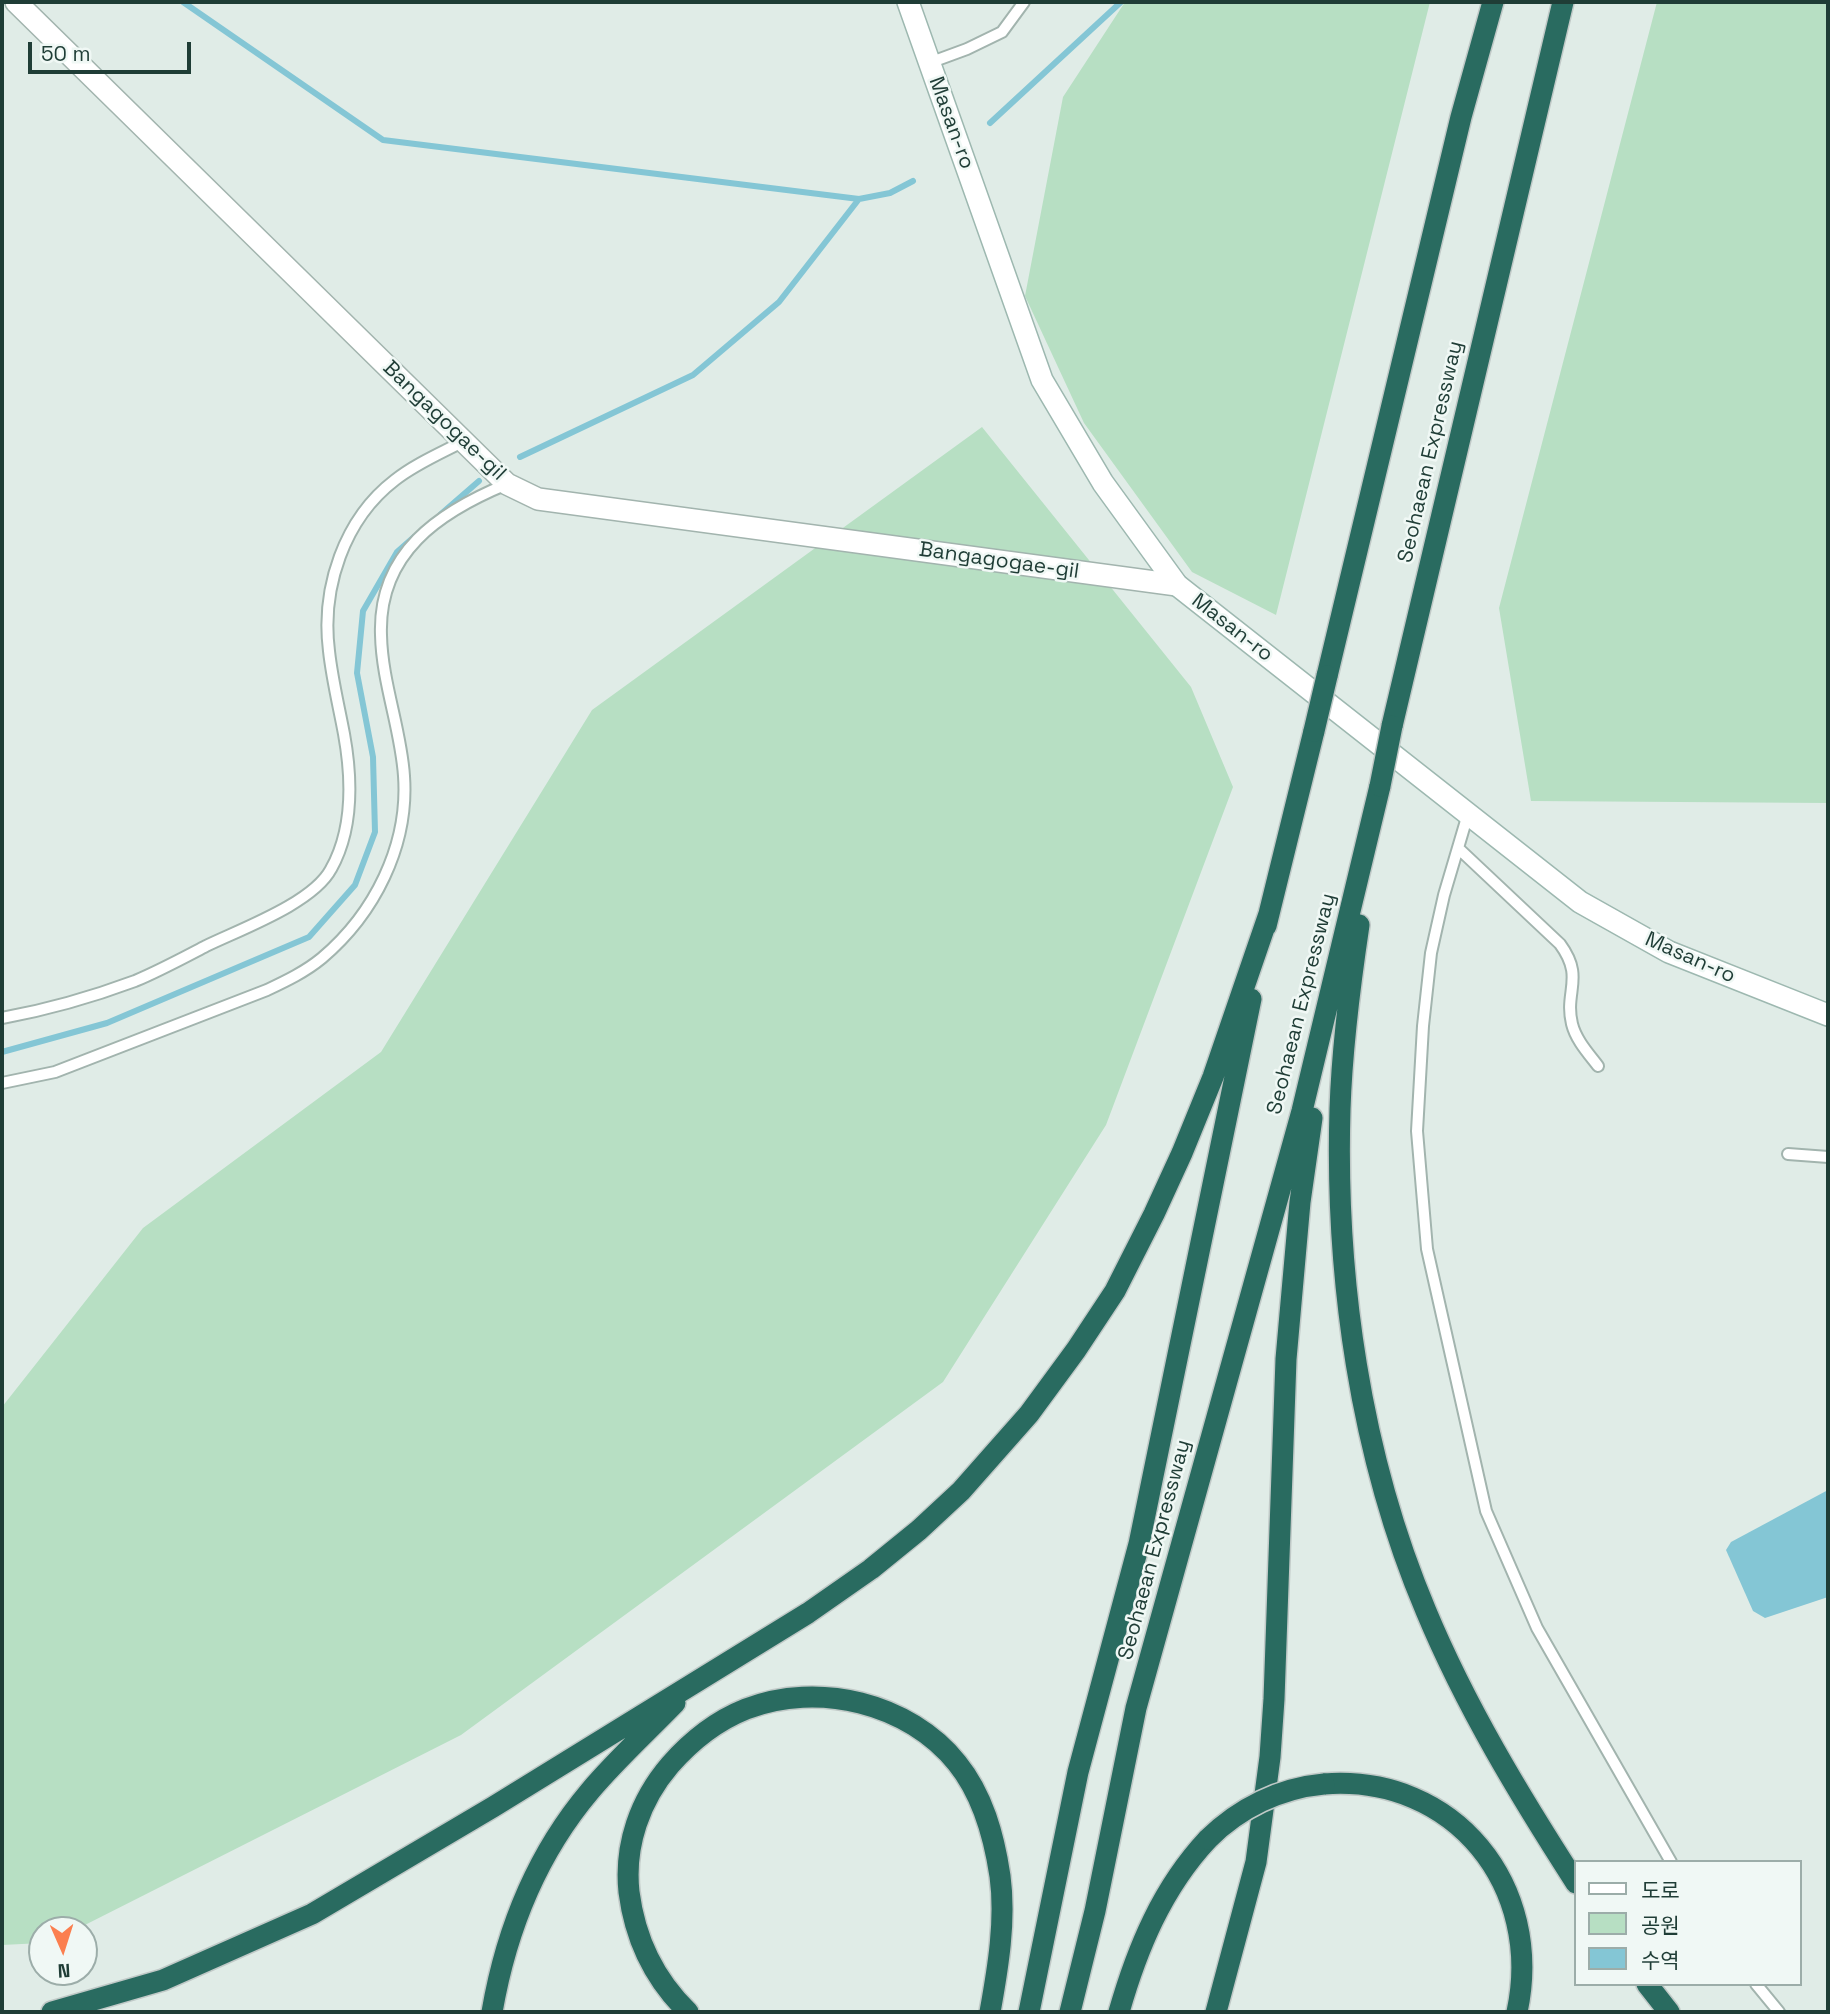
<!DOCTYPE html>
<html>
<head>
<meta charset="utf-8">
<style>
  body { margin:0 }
  #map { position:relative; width:1830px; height:2014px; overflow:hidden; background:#e0ece7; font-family:"Space Grotesk","Noto Sans KR",sans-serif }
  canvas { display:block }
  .frame { position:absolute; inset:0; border:4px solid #1f3d36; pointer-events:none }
  .legend { position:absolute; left:1574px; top:1860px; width:228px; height:126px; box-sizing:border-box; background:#f0f8f5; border:2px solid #9cada9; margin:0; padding:9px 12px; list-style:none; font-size:21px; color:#1f3d36 }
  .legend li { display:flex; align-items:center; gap:14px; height:35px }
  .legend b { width:35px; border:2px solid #9cada9 }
  .north { position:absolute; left:28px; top:1916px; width:70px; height:70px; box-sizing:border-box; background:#f0f8f5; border:2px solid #9cada9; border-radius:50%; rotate:177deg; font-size:19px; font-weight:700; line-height:28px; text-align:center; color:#1f3d36 }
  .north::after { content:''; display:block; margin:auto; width:24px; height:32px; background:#fb7f4f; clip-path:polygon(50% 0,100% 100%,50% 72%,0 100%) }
  .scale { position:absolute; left:28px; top:42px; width:163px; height:32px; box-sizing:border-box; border:4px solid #1f3d36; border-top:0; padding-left:9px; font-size:21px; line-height:24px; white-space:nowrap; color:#1f3d36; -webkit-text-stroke:5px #f0f8f5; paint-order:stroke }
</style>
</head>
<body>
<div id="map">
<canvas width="1830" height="2014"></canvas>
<div class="frame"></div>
<ul class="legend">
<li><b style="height:9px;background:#fff"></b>도로</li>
<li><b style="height:19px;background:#b7dfc3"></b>공원</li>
<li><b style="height:19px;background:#84c6d5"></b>수역</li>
</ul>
<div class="north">N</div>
<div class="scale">50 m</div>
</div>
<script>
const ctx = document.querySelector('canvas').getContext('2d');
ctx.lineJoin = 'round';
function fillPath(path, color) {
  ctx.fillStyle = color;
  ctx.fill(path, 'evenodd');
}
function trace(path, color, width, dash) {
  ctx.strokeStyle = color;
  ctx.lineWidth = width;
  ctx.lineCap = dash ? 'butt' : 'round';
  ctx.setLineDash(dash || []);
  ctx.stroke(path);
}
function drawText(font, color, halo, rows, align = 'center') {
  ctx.font = font + ' "Space Grotesk",sans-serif';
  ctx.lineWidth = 5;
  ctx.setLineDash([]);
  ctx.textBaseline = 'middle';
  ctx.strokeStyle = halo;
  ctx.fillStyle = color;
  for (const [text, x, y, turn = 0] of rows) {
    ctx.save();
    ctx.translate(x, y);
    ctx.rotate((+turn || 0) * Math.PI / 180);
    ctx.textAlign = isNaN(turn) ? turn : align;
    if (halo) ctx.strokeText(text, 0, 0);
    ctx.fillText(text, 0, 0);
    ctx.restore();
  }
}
fillPath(new Path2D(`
  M1125 2H1430L1276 615 1192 572 1084 423 1025 296 1063 97Z
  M1657 2H1828V803L1531 801 1499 608Z
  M982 427 1191 687 1233 787 1106 1125 943 1382 461 1735 75 1930H42V1943L2 1945V1407L143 1228 381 1052 592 710Z`), '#b7dfc3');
fillPath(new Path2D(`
  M1828 1490V1597L1765 1618 1753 1611 1726 1550 1731 1542Z`), '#84c6d5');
trace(new Path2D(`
  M183 2 383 140 859 199
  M990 123 1121 2
  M520 457 693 375 779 302 859 199 890 193 913 181
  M441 514 479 481
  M2 1052 107 1023 309 937 355 885 375 832 373 757 357 673 363 611 397 552 414 537`), '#84c6d5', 6);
const lane = new Path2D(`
  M929 63 967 49 1002 32 1024 2
  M1468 814 1444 895 1431 953 1423 1026 1417 1131 1427 1249 1486 1511 1537 1628 1671 1862
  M1458 848 1560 944C1585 978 1564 991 1572 1024 1576 1040 1588 1053 1598 1066
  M2 1018C46 1010 92 997 135 981 159 971 183 958 206 946 241 929 313 903 331 869 354 828 352 778 344 734 339 707 332 679 329 651 321 588 344 519 395 480 415 464 441 453 464 441
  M2 1083 55 1072 267 990C286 981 305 972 322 958 374 914 409 846 404 776 401 729 382 683 381 635 378 553 439 512 507 484
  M1788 1154 1828 1157
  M1756 1984 1779 2012`);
const street = new Path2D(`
  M16 2 507 484 538 499 1177 585`);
const secondary = new Path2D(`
  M908 2 1042 380 1103 483 1177 585 1580 902 1669 952 1828 1015`);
const highway = new Path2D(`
  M1327 676 1461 117 1493 2
  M1392 726 1563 2
  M1359 925C1350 985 1342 1048 1340 1109 1335 1277 1360 1455 1426 1611 1466 1707 1520 1796 1576 1883
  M1266 926 1314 731
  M1324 1784C1455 1774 1544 1887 1517 2012
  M1647 1984 1669 2012
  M52 2012 163 1980 312 1914 493 1807 808 1613 871 1569 919 1530 961 1491 1029 1414 1076 1350 1115 1291 1154 1214 1182 1153 1213 1077 1269 914
  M492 2012C506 1931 536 1855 590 1791 616 1760 647 1732 675 1703
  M688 2012C654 1979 635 1939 629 1892 624 1845 640 1800 670 1765 691 1741 716 1721 746 1709 818 1681 909 1703 957 1763 983 1795 994 1836 1000 1876 1006 1920 998 1968 990 2012
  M1029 2012 1078 1772 1139 1544 1251 999
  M1070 2012 1095 1911 1136 1708 1302 1111 1380 786
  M1119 2012C1137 1949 1162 1888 1208 1839
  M1216 2012 1256 1862 1270 1757 1274 1699 1286 1359 1300 1202 1312 1118`);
trace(lane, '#a2b4ae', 14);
trace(street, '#a2b4ae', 24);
trace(secondary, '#9db8b0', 24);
trace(highway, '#c0c9c7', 24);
trace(lane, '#fff', 10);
trace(street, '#fff', 21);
trace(secondary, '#fff', 21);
trace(highway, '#296b60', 21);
const highwayBridge = new Path2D(`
  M1314 731 1327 676
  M1380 786 1392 726
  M1208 1839C1239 1808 1280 1788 1324 1784`);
trace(highwayBridge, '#c0c9c7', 24, []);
trace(highwayBridge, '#296b60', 21);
drawText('21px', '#1f3d36', '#f0f8f5', [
  ["Masan-ro",951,123,70],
  ["Bangagogae-gil",444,421,44],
  ["Seohaean Expressway",1431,452,-77],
  ["Bangagogae-gil",999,561,8],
  ["Masan-ro",1232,628,38],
  ["Masan-ro",1690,958,24],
  ["Seohaean Expressway",1302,1004,-76],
  ["Seohaean Expressway",1155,1550,-75]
]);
</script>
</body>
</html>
